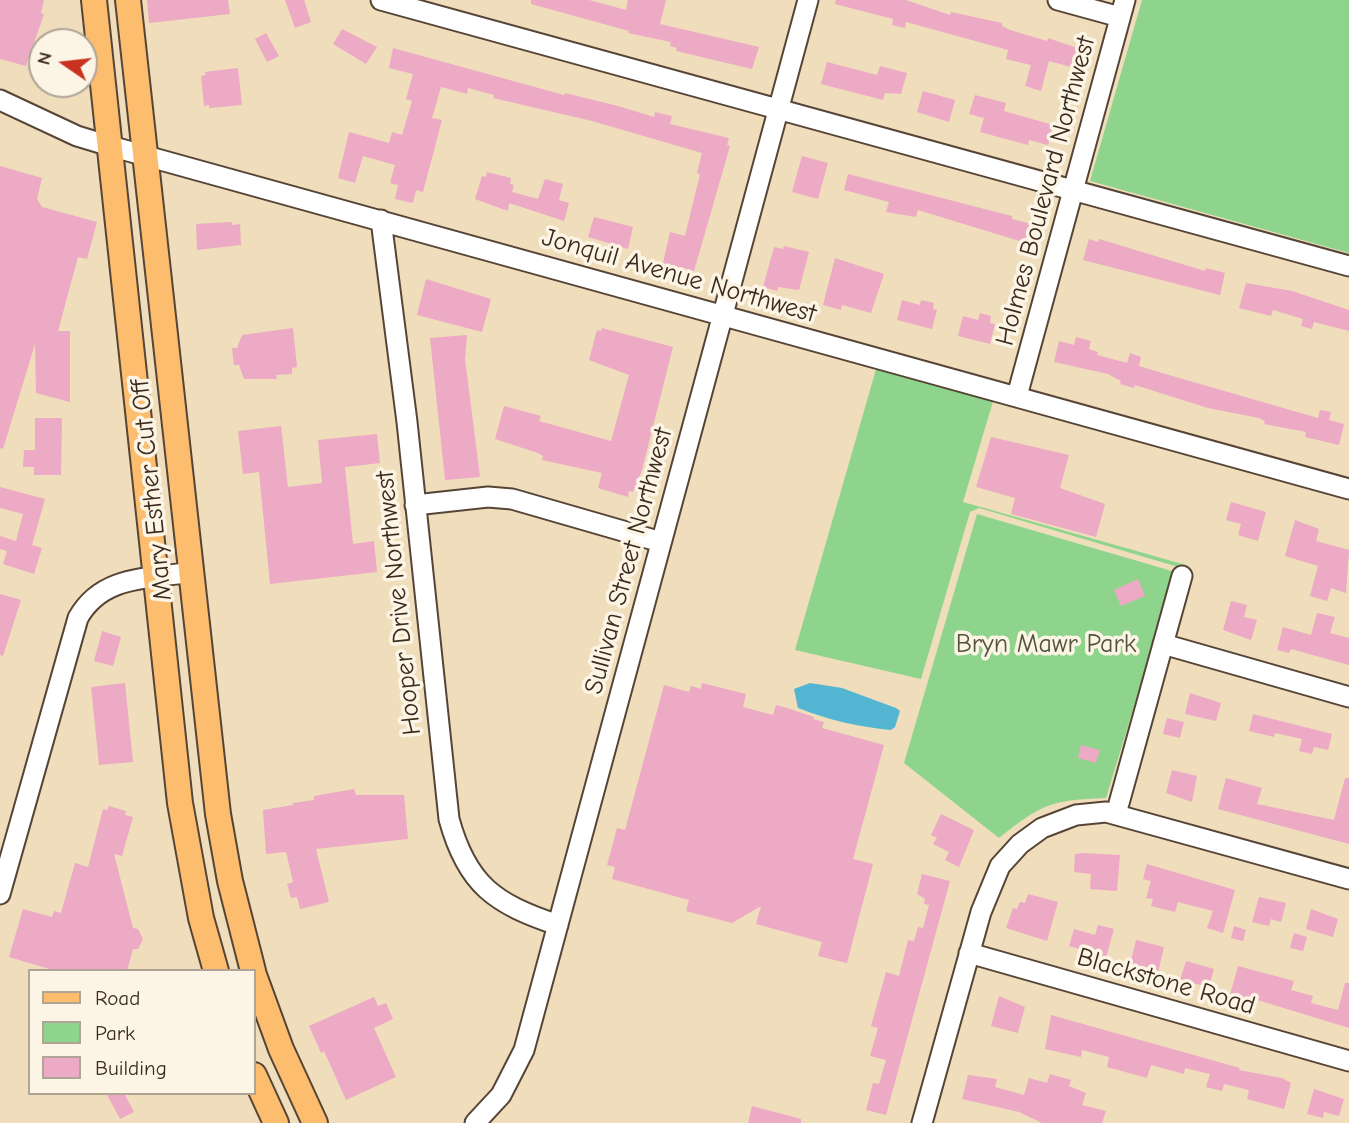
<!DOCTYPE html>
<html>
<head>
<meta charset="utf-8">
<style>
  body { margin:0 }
  #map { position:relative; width:1349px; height:1123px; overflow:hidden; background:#efddbb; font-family:"Comic Neue",sans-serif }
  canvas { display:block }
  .legend { position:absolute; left:28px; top:969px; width:228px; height:126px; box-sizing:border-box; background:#fcf5e5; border:2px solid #afa495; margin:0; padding:9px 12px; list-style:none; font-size:21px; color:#3b2a1e }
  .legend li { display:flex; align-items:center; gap:14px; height:35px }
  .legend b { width:35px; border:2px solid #afa495 }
  .north { position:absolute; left:28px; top:28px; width:70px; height:70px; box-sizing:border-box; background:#fcf5e5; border:2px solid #afa495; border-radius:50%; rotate:284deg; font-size:19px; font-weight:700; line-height:28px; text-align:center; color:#3b2a1e }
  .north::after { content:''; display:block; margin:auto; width:24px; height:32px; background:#c8321e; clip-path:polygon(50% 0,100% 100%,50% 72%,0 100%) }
</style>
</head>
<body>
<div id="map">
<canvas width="1349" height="1123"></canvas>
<ul class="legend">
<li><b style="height:9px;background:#fcbd6f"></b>Road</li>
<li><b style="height:19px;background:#8fd48d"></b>Park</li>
<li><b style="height:19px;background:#ecaac5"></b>Building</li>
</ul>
<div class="north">N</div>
</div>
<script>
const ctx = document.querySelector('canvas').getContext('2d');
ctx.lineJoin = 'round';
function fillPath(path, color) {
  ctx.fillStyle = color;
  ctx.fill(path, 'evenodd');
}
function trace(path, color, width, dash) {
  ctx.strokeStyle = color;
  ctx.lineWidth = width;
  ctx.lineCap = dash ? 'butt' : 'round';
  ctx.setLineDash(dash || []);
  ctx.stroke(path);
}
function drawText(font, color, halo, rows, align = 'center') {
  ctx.font = font + ' "Comic Neue",sans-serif';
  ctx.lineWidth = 7;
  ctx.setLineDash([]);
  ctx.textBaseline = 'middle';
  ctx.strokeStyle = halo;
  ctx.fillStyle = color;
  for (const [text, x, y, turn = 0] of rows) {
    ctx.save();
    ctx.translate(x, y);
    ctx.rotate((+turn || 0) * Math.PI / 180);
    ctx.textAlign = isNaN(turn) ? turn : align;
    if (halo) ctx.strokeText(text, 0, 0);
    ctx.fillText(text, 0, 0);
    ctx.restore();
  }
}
fillPath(new Path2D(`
  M1142 0H1349V253L1090 181Z
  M877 366 994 398 963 502 1186 565 1185 569 979 508 970 512 921 679 795 650Z
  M977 514 1175 572 1106 798C1051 800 1042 804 999 838L904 763Z`), '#8fd48d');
fillPath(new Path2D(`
  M810 683 842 688 896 708 900 711 895 727 891 730C860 727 828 720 798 708L794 689Z`), '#54b5d3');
fillPath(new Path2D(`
  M0 0H44L41 13 44 14 26 66 0 59Z
  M147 0H228L230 14 149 23Z
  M285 0H304L311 22 295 28Z
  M531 0H589L626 10 628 0H666L660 24 759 47 752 69 676 51 677 48 670 46 671 42 628 33 629 31 531 4Z
  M836 0H906L950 15 951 12 1002 23V26L1010 30 1047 41 1048 38 1080 49 1075 68 1049 61 1041 91 1025 86 1031 65 1006 59 1008 50 906 22 905 28 892 25 893 19 835 4Z
  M342 29 377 47 366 64 333 44Z
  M266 33 279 56 267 62 255 39Z
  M393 48 564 95 565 93 618 106 654 117 655 112 672 116 670 124 729 138 727 145 730 146 694 271 663 263 670 232 685 236 700 174 697 173 702 153 592 121 493 98 494 95 468 88 467 94 441 87 432 118 442 120 423 192 416 190 413 203 395 199 398 185 390 183 395 165 363 156 355 183 338 178 349 132 389 143 392 132 402 135 412 101 406 99 413 74 389 68Z
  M827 62 877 75 880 66 907 73 901 94 885 93 883 100 821 84Z
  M238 68 242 105 209 108V105L204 106 201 76 206 75 205 72Z
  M923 91 955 100 949 122 917 112Z
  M975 95 1006 103 1004 111 1053 125 1048 145 1029 140 1028 145 980 132 984 118 969 114Z
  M802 156 828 163 818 199 792 192Z
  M0 166 42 178 37 199 42 207 97 222 87 259 78 257 58 331H70V402L36 393 35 344 3 449 0 448Z
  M487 172 511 178 510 184 514 185 512 192 538 199 545 179 563 184 559 200 569 203 564 221 509 203 508 211 475 199 482 176 486 177Z
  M848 174 1012 216V219L1031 224 1026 243 918 210 916 217 886 212 889 202 844 190Z
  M594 217 633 227 628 249 588 237Z
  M232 222V225L240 224 241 245 197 250 196 224Z
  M1089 239 1098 242 1099 239 1205 271 1206 268 1225 273 1220 295 1083 260Z
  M784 246 809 252 799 290 778 287 777 291 763 287 774 247 783 249Z
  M835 258 884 274 871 313 842 305 841 310 823 305Z
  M426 279 491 299 482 332 417 315Z
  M1246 283 1292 291 1349 310V331L1314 322 1312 329 1301 326 1303 319 1273 310 1271 316 1239 308Z
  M902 300 920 305 921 300 934 303 933 309 937 310 932 329 897 320Z
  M980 313 991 316 990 323 995 324 990 344 958 336 963 316 978 320Z
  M293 328 297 367 292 368V374L276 375 277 379H244L239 365H234L232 348H237L242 335Z
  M602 328 673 347 642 470 633 492 629 491 628 497 598 488 602 473 542 460 543 456 538 453 495 439 504 406 541 416 539 421 611 441 629 375 589 360 597 330 601 331Z
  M467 335 465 359 480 477 445 480 430 338Z
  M1076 337 1091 341 1089 349 1098 352 1097 355 1127 363 1130 353 1141 357 1139 366 1162 373 1318 418 1320 410 1331 412 1329 420 1344 424 1339 445 1305 437 1306 432 1264 424 1265 421 1259 418 1208 408 1135 385 1134 388 1120 384 1121 381 1108 374 1054 362 1059 341 1074 345Z
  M35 418H62L61 475H34V467H23L24 450H35Z
  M281 426 288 487 322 483 318 440 377 434 380 463 345 467 353 544 374 541 377 572 270 584 259 472 243 474 238 431Z
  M991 437 1069 455 1060 488 1105 504 1096 537 1011 514 1015 498 976 487Z
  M0 487 45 499 32 545 42 548 34 574 3 564 7 551 0 549V536L16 541 23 514 0 508Z
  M1231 502 1266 512 1258 541 1238 535 1241 524 1226 520Z
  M1295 520 1319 529 1316 541 1349 550 1346 593 1331 588 1327 601 1310 596 1318 566 1285 556Z
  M1138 579 1145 596 1121 606 1114 590Z
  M0 594 21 600 3 656 0 655Z
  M1231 601 1247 605 1244 617 1257 620 1251 640 1223 630Z
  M1317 613 1335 617 1330 633 1349 638V665L1291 649 1289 653 1277 650 1283 627 1311 635Z
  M102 631 121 637 113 666 94 661Z
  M125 683 133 762 99 765 91 687Z
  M702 683 746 694 743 707 773 715 776 705 787 708 814 717 813 719 824 722 822 728 884 745 853 859 873 864 847 963 818 956 822 942 756 924 761 906 732 923 686 911 689 900 612 879 615 867 607 865 617 828 625 830 664 685 689 692 691 686 701 689Z
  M1190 693 1221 703 1216 721 1185 714Z
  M1253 714 1332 734 1328 750 1314 747 1312 754 1299 751 1302 739 1275 733 1274 737 1249 731Z
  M1167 718 1184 722 1180 738 1163 734Z
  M1081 745 1100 750 1096 763 1078 758Z
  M1172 770 1197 776 1192 802 1166 793Z
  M1226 778 1262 788 1257 804 1334 820 1345 778H1349V844L1218 809Z
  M354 789 356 795H404L408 839 316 849 329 902 300 909 297 897 291 898 287 884 293 882 286 852 266 854 263 810 293 805V803L314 800V796Z
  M109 806 126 811 125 815 133 817 122 856 114 854 133 928 138 929 143 939 138 949H133L127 971H56L9 957 23 909 52 917 54 911 61 913 75 863 88 867 103 809 107 810Z
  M941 814 974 830 959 867 945 860 949 852 933 844 937 838 931 835Z
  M1084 853 1120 855 1117 891 1090 889 1091 874 1074 872 1075 854Z
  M1147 864 1235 890 1223 933 1207 928 1213 911 1178 902 1175 912 1151 906 1153 899 1146 898 1151 881 1143 879Z
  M922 874 950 881 886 1115 866 1110 873 1083 879 1084 886 1060 870 1056 878 1028 871 1026 886 972 899 976 908 940 914 941 918 927 923 928 929 905 924 904 925 899 917 894Z
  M1028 894 1058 902 1047 941 1006 928 1013 908 1017 909 1020 902 1025 903Z
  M1259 897 1286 903 1281 922 1271 919 1269 926 1252 922Z
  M1311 909 1338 919 1333 937 1306 929Z
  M1098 925 1114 929 1106 957 1069 946 1074 929 1095 935Z
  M1234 926 1246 930 1243 941 1231 938Z
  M1294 933 1307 937 1303 951 1290 948Z
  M1136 940 1164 947 1158 973 1130 965Z
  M1186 961 1214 969 1209 987 1180 980Z
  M1238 966 1294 981 1291 990 1313 996 1311 1003 1338 1010 1345 983H1349V1028L1251 998 1250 1000 1230 995Z
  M999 996 1025 1007 1018 1033 991 1026Z
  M374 997 378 1006 386 1003 393 1019 374 1028 396 1077 346 1100 324 1051 321 1053 309 1026Z
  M1051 1015 1240 1068 1239 1070 1282 1078 1291 1083 1284 1109 1247 1099 1249 1090 1224 1084 1222 1091 1206 1087 1210 1074 1185 1068 1184 1074 1151 1065 1147 1078 1107 1067 1109 1057 1082 1050 1081 1057 1045 1049Z
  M1050 1074 1071 1080 1069 1086 1086 1093 1082 1105 1106 1111 1102 1123H1042L1019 1112 962 1099 968 1075 997 1079 995 1087 1024 1095 1029 1078 1047 1083Z
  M1314 1089 1344 1099 1339 1116 1324 1112 1323 1118 1307 1114Z
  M106 1093H124L134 1112 120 1119Z
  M752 1106 801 1119V1123H748Z`), '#ecaac5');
const minor = new Path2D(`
  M381 0 1349 266
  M1058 0 1120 17
  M0 100 77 136 110 146 1349 489
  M381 220 407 422 449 819C467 885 495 904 558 925
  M1017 396 1125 0
  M415 505 488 497 512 499 661 542
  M1163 644 1349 697
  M1116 814 1182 576
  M0 894 78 618C102 575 148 579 192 572
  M969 953 1349 1061
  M475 1123 501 1095 524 1050 808 0
  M922 1123 981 912 1000 866 1020 844 1042 828 1076 815 1106 812 1349 879`);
const major = new Path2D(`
  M94 0 180 803 201 918 216 971
  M128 0 218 814 230 881 253 971
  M254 975 281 1049 315 1123
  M254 1075 276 1123`);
trace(minor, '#564536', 23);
trace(major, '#564536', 28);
trace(minor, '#fff', 19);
trace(major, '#fcbd6f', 24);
drawText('26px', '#3b2a1e', '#fcf5e5', [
  ["Holmes Boulevard Northwest",1046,191,-75],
  ["Jonquil Avenue Northwest",679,276,16],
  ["Mary Esther Cut Off",152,490,-96],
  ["Sullivan Street Northwest",629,561,-75],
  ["Hooper Drive Northwest",399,603,-96],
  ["Blackstone Road",1166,982,16]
]);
drawText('26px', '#50543a', '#fcf5e5', [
  ["Bryn Mawr Park",1046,645]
]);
</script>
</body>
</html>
